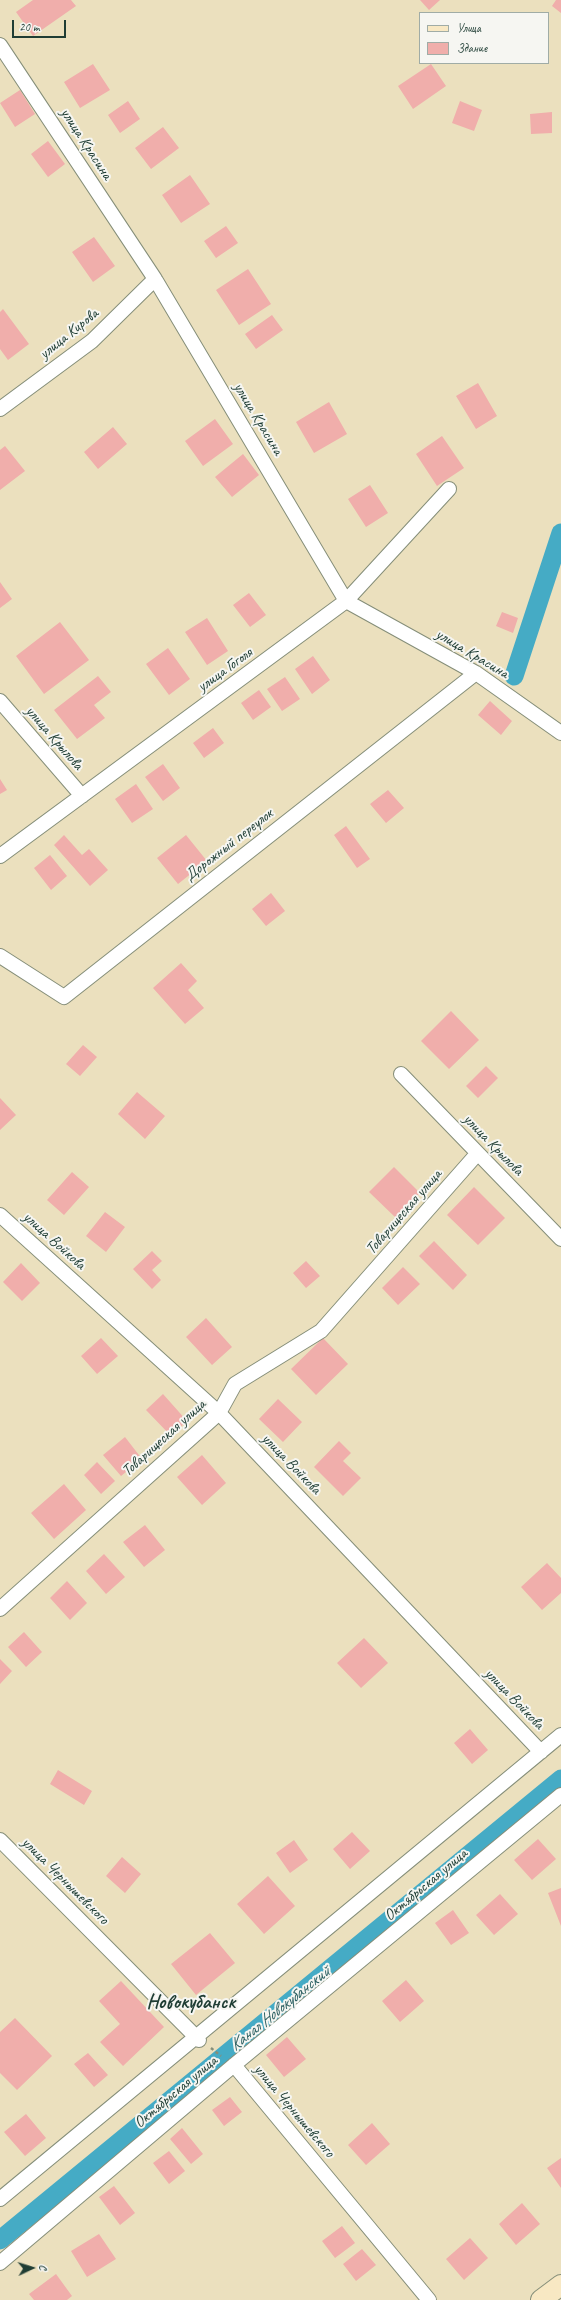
<!DOCTYPE html>
<html>
<head>
<meta charset="utf-8">
<style>
  body { margin:0 }
  #map { position:relative; width:561px; height:2300px; overflow:hidden; background:#ebe0be; font-family:Caveat,sans-serif }
  canvas { display:block }
  .legend { position:absolute; left:419px; top:12px; width:130px; height:52px; box-sizing:border-box; background:#f6f6f2; border:1px solid #a0aca6; margin:0; padding:5px 7px; list-style:none; font-size:12px; color:#1f3d34 }
  .legend li { display:flex; align-items:center; gap:8px; height:20px }
  .legend b { width:20px; border:1px solid #a0aca6 }
  .north { position:absolute; left:12px; top:2248px; width:40px; height:40px; -webkit-text-stroke:3px #f6f6f2; paint-order:stroke; rotate:86deg; font-size:11px; font-weight:700; line-height:16px; text-align:center; color:#1f3d34 }
  .north::after { content:''; display:block; margin:auto; width:14px; height:18px; background:#1f3d34; clip-path:polygon(50% 0,100% 100%,50% 72%,0 100%) }
  .scale { position:absolute; left:12px; top:20px; width:54px; height:18px; box-sizing:border-box; border:2px solid #1f3d34; border-top:0; padding-left:5px; font-size:12px; line-height:14px; white-space:nowrap; color:#1f3d34; -webkit-text-stroke:3px #f6f6f2; paint-order:stroke }
</style>
</head>
<body>
<div id="map">
<canvas width="561" height="2300"></canvas>
<ul class="legend">
<li><b style="height:5px;background:#f8e8c3"></b>Улица</li>
<li><b style="height:11px;background:#f0aeab"></b>Здание</li>
</ul>
<div class="north">С</div>
<div class="scale">20 m</div>
</div>
<script>
const ctx = document.querySelector('canvas').getContext('2d');
ctx.lineJoin = 'round';
function trace(path, color, width, dash) {
  ctx.strokeStyle = color;
  ctx.lineWidth = width;
  ctx.lineCap = dash ? 'butt' : 'round';
  ctx.setLineDash(dash || []);
  ctx.stroke(path);
}
function fillPath(path, color) {
  ctx.fillStyle = color;
  ctx.fill(path, 'evenodd');
}
function drawText(font, color, halo, rows, align = 'center') {
  ctx.font = font + ' Caveat,sans-serif';
  ctx.lineWidth = 4;
  ctx.setLineDash([]);
  ctx.textBaseline = 'middle';
  ctx.strokeStyle = halo;
  ctx.fillStyle = color;
  for (const [text, x, y, turn = 0] of rows) {
    ctx.save();
    ctx.translate(x, y);
    ctx.rotate((+turn || 0) * Math.PI / 180);
    ctx.textAlign = isNaN(turn) ? turn : align;
    if (halo) ctx.strokeText(text, 0, 0);
    ctx.fillText(text, 0, 0);
    ctx.restore();
  }
}
trace(new Path2D(`
  M514 676 561 533
  M0 2240 561 1779`), '#45abc5', 19);
fillPath(new Path2D(`
  M33 0H71L76 6 33 36 16 12Z
  M420 0H440L429 10Z
  M556 0H561V13L552 6Z
  M93 64 110 90 80 108 64 82Z
  M431 64 446 86 413 109 398 86Z
  M20 90 35 114 15 127 0 103Z
  M128 101 140 119 120 133 108 115Z
  M460 101 482 110 474 131 452 123Z
  M552 112V133L531 134 530 114Z
  M163 127 179 148 151 169 135 148Z
  M48 141 65 164 48 177 31 154Z
  M190 175 210 204 181 223 162 195Z
  M226 226 238 243 216 258 204 241Z
  M94 237 115 266 93 282 72 252Z
  M248 269 271 304 239 325 216 290Z
  M3 309 29 344 8 360 0 349V312Z
  M272 315 283 330 256 349 245 334Z
  M478 383 497 416 476 429 456 396Z
  M329 402 347 434 314 453 296 422Z
  M215 419 233 444 203 466 185 441Z
  M113 427 127 444 98 469 84 452Z
  M442 436 464 468 437 486 416 454Z
  M5 446 25 471 0 490V450Z
  M243 454 259 475 232 497 215 477Z
  M370 485 388 513 366 527 348 499Z
  M0 582 12 599 0 608Z
  M249 593 266 615 250 627 233 605Z
  M502 612 518 618 513 633 496 626Z
  M207 618 228 651 207 665 185 632Z
  M60 622 89 660 44 694 16 656Z
  M168 648 190 679 169 695 146 664Z
  M313 656 330 680 312 694 295 669Z
  M98 676 111 692 94 705 105 718 77 739 54 710Z
  M285 677 300 699 282 711 267 689Z
  M259 690 271 707 253 720 241 703Z
  M490 701 512 721 501 735 478 715Z
  M213 728 224 743 204 758 193 743Z
  M163 764 180 788 163 801 145 777Z
  M0 779 7 790 0 794Z
  M136 784 153 809 132 823 115 799Z
  M388 790 404 808 386 823 370 804Z
  M346 826 370 859 357 868 334 835Z
  M64 835 82 855 89 849 108 870 90 886 54 845Z
  M186 835 207 861 178 884 157 858Z
  M50 855 67 876 51 890 34 868Z
  M271 893 285 911 266 926 252 909Z
  M181 963 197 981 188 990 204 1008 185 1024 153 988Z
  M451 1011 479 1040 449 1069 421 1041Z
  M83 1045 97 1057 80 1076 66 1064Z
  M486 1066 498 1078 478 1098 466 1086Z
  M137 1092 165 1116 145 1139 118 1114Z
  M0 1098 16 1115 0 1130Z
  M394 1167 420 1193 396 1218 369 1192Z
  M72 1172 89 1187 64 1215 47 1200Z
  M474 1187 505 1218 478 1245 447 1215Z
  M105 1212 125 1227 106 1252 86 1236Z
  M434 1241 467 1275 453 1290 419 1256Z
  M152 1251 162 1261 152 1270 161 1280 152 1289 133 1269Z
  M306 1261 320 1276 306 1288 293 1273Z
  M21 1263 40 1283 22 1301 3 1282Z
  M403 1267 420 1284 398 1305 382 1288Z
  M206 1318 232 1347 212 1365 186 1337Z
  M101 1338 118 1356 97 1374 81 1356Z
  M323 1338 348 1364 316 1395 291 1369Z
  M163 1394 187 1421 171 1436 146 1410Z
  M278 1399 302 1422 283 1442 259 1419Z
  M125 1437 142 1459 121 1476 103 1455Z
  M339 1441 351 1453 343 1461 361 1478 343 1496 314 1467Z
  M202 1455 226 1483 202 1505 177 1477Z
  M97 1462 115 1481 101 1494 84 1475Z
  M64 1484 86 1510 54 1539 31 1513Z
  M145 1525 165 1550 144 1567 123 1542Z
  M104 1554 125 1577 106 1594 86 1571Z
  M547 1563 561 1578V1593L542 1610 521 1587Z
  M67 1581 87 1603 70 1620 50 1598Z
  M24 1632 42 1652 26 1667 8 1647Z
  M364 1638 388 1663 361 1688 337 1663Z
  M0 1659 12 1671 0 1684Z
  M470 1729 488 1750 472 1764 454 1743Z
  M58 1770 92 1791 84 1805 50 1784Z
  M352 1832 370 1851 350 1869 333 1849Z
  M538 1839 556 1859 532 1880 514 1860Z
  M294 1840 308 1860 290 1873 276 1853Z
  M122 1857 141 1874 125 1893 106 1876Z
  M268 1876 295 1906 264 1934 237 1904Z
  M561 1888V1926L548 1893Z
  M500 1894 518 1914 494 1935 476 1915Z
  M453 1910 469 1933 451 1945 435 1923Z
  M210 1933 235 1963 196 1995 171 1964Z
  M406 1980 424 2001 400 2022 382 2001Z
  M121 1981 164 2027 123 2066 100 2042 120 2024 99 2001Z
  M15 2018 52 2056 17 2090 0 2073V2032Z
  M287 2037 306 2059 284 2077 266 2055Z
  M88 2053 108 2075 94 2087 74 2064Z
  M230 2097 242 2112 224 2126 212 2110Z
  M26 2114 46 2138 25 2156 4 2132Z
  M372 2123 390 2144 366 2165 348 2145Z
  M182 2128 203 2154 191 2164 170 2139Z
  M169 2151 185 2171 169 2184 153 2163Z
  M561 2158V2188L547 2168Z
  M114 2186 135 2213 120 2225 99 2197Z
  M522 2203 540 2224 516 2245 499 2224Z
  M342 2226 355 2243 335 2258 322 2241Z
  M99 2234 116 2259 87 2277 71 2251Z
  M470 2238 488 2258 464 2280 446 2259Z
  M362 2249 376 2265 356 2281 343 2264Z
  M56 2274 72 2296 67 2300H34L29 2294Z`), '#f0aeab');
const street = new Path2D(`
  M0 45 155 279 346 601 476 673 561 733
  M0 409 92 341 155 279
  M0 701 82 796
  M0 856 346 601 449 489
  M0 956 64 997 476 673
  M401 1074 561 1239
  M0 1215 219 1413 541 1752
  M0 1609 219 1413 235 1384 321 1331 477 1154
  M0 1840 199 2040
  M234 2065 429 2300
  M0 2199 561 1735
  M0 2263 234 2065 561 1795`);
const secondary = new Path2D(`
  M541 2300 561 2285`);
trace(street, '#858e79', 16);
trace(secondary, '#858e79', 22);
trace(new Path2D(`
  M211 2048 221 2056`), '#858e79', 2.5, [3, 3]);
trace(street, '#fff', 14);
trace(secondary, '#f8e8c3', 20);
drawText('16px', '#1f3d34', '#f6f6f2', [
  ["улица Красина",86,144,57],
  ["улица Кирова",69,334,-39],
  ["улица Красина",258,419,59],
  ["улица Красина",472,654,31],
  ["улица Гоголя",225,670,-36],
  ["улица Крылова",54,738,49],
  ["Дорожный переулок",229,845,-38],
  ["улица Крылова",493,1145,46],
  ["Товарищеская улица",404,1212,-49],
  ["улица Войкова",54,1241,42],
  ["Товарищеская улица",164,1438,-42],
  ["улица Войкова",291,1464,46],
  ["улица Войкова",514,1699,46],
  ["улица Чернышевского",65,1881,45],
  ["Октябрьская улица",426,1885,-40],
  ["Октябрьская улица",176,2092,-40],
  ["улица Чернышевского",294,2111,50]
]);
drawText('italic 17px', '#2a5e60', '#f6f6f2', [
  ["Канал Новокубанский",280,2009,-39]
]);
drawText('bold 20px', '#1f3d34', '#f6f6f2', [
  ["Новокубанск",191,2003]
]);
</script>
</body>
</html>
